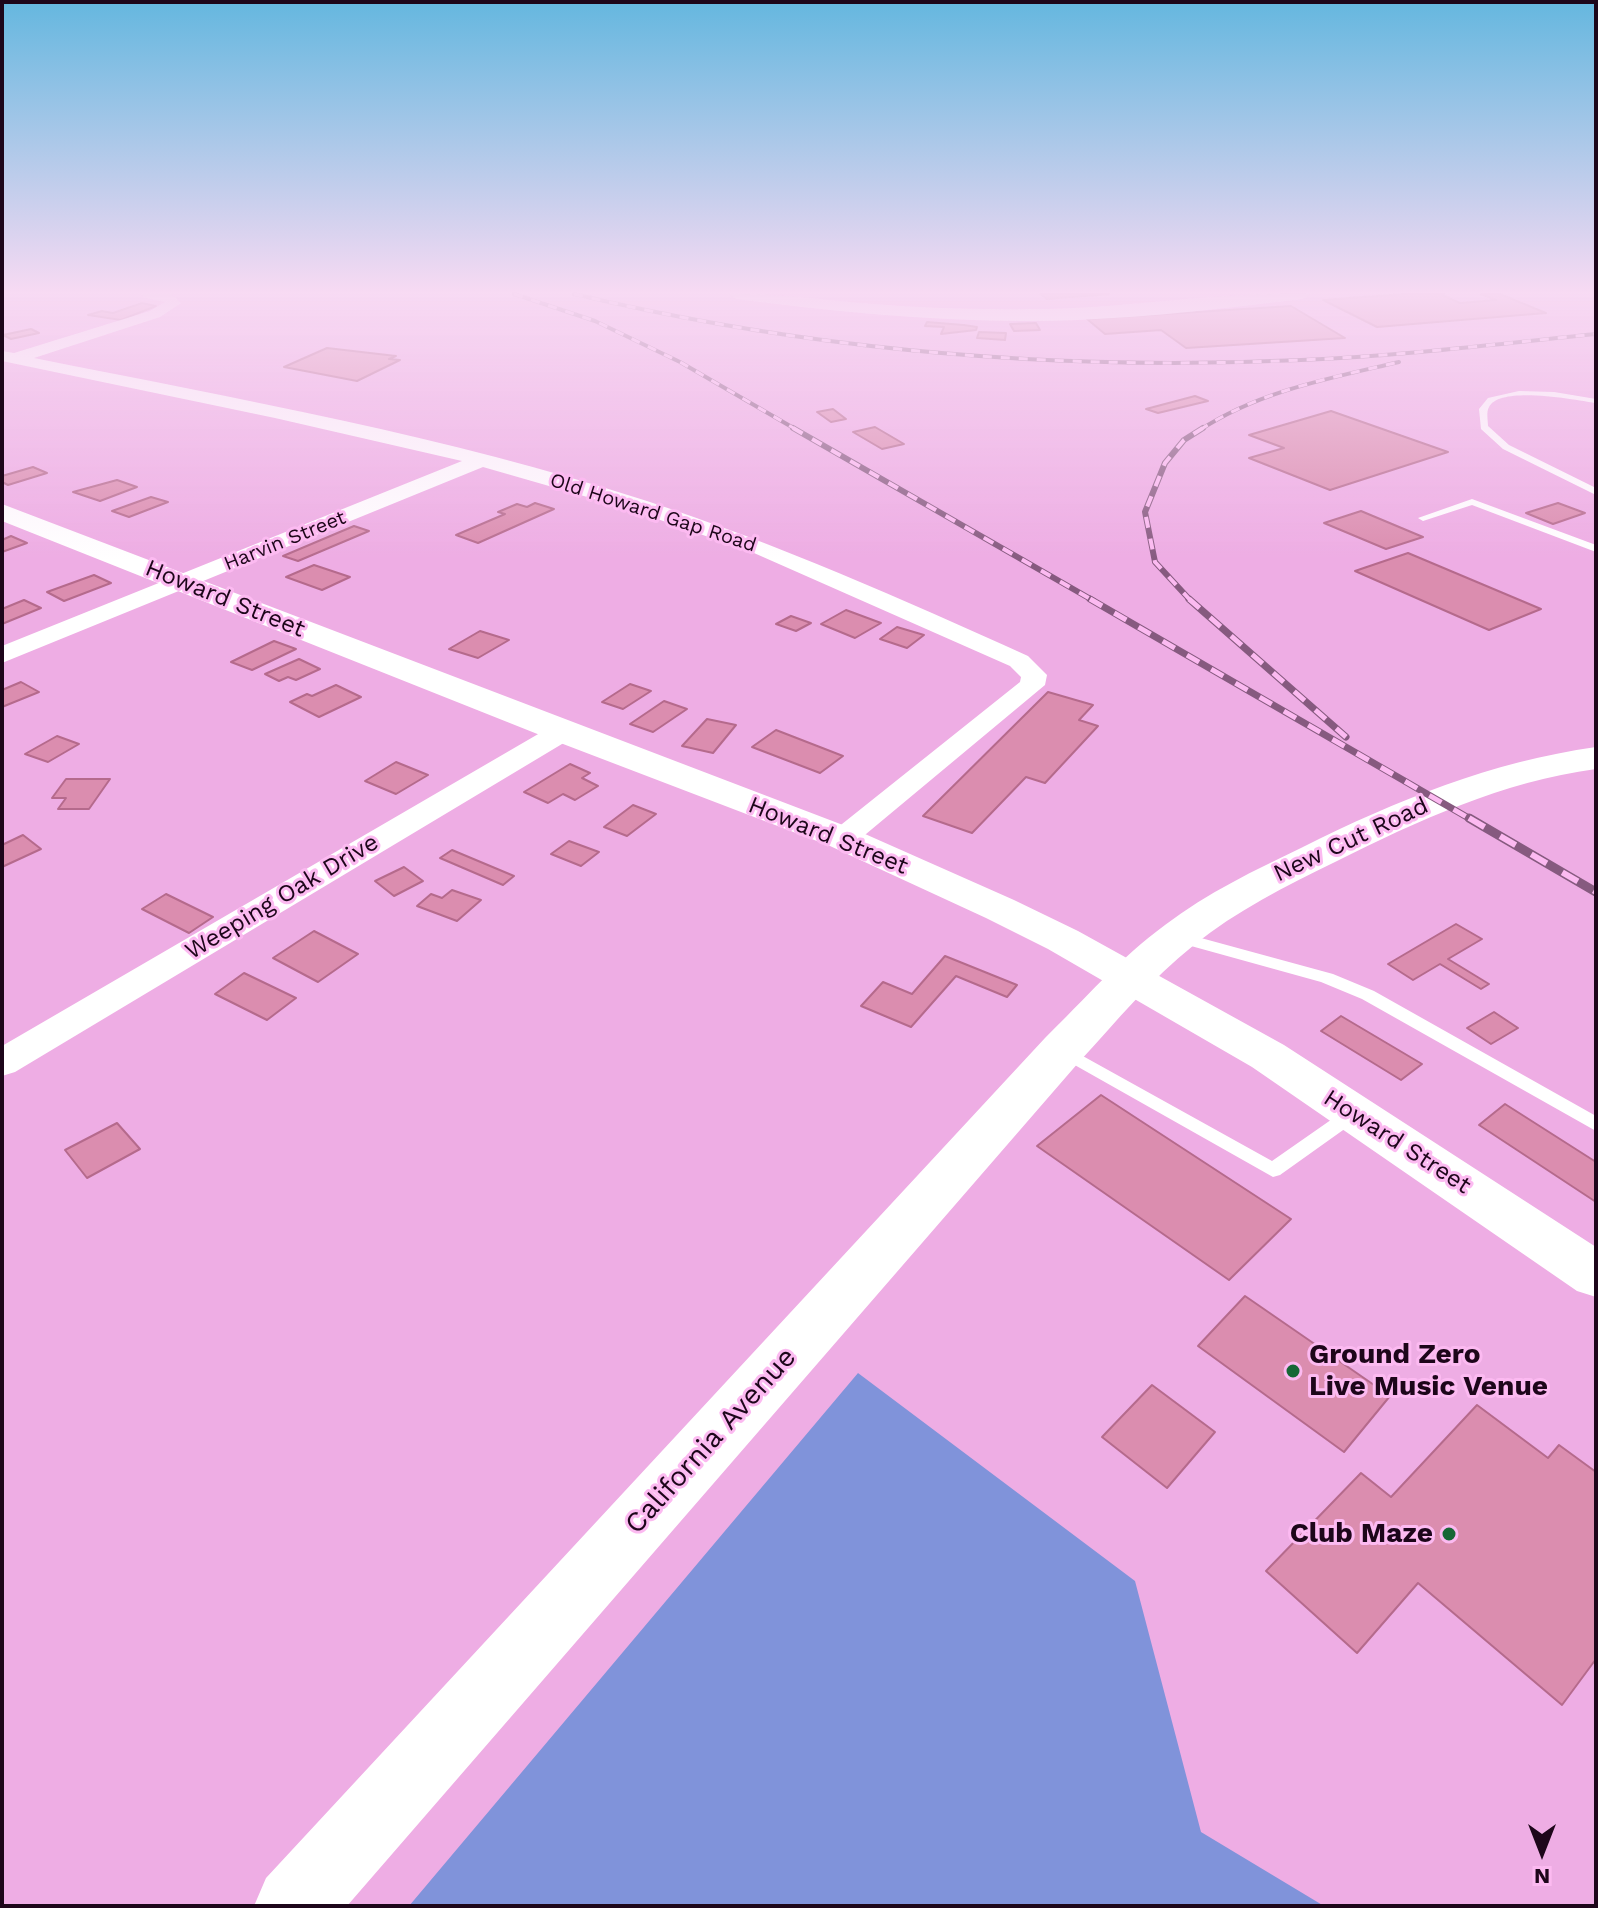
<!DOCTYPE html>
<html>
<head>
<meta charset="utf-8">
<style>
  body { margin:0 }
  #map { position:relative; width:1598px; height:1908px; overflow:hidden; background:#eeade4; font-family:"Work Sans",sans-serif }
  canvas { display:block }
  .frame { position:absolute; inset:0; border:4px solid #1d061a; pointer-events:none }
  .north { position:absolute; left:1502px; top:1812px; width:80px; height:80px; -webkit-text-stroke:6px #fcbaf1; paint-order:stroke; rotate:180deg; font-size:22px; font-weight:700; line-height:32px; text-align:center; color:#1d061a }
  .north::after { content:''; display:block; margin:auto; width:28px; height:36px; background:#1d061a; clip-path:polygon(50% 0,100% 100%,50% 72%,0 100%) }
</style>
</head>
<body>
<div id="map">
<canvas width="1598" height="1908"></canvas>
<div class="frame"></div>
<div class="north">N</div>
</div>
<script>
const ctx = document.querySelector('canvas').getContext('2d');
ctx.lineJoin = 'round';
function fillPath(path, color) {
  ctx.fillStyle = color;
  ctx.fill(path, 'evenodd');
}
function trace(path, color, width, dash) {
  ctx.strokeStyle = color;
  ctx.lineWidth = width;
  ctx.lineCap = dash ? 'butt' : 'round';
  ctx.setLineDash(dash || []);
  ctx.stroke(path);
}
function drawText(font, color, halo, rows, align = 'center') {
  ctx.font = font + ' "Work Sans",sans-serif';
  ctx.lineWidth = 6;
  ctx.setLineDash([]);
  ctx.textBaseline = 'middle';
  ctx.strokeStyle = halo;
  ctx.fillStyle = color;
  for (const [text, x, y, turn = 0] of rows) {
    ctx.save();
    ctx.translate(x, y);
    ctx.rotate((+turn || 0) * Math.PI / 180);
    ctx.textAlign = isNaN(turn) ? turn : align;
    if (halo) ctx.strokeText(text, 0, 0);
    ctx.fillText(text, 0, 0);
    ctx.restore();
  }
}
fillPath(new Path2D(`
  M858 1373 1135 1581 1201 1832 1324 1906H409Z`), '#8093da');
const building = new Path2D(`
  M1040 294H1109L1047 299Z
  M1405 294H1444H1440L1460 303 1496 300 1481 294H1500L1546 313 1377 327 1323 300Z
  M142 303 156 306 121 320 88 315 102 311 113 313Z
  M1291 306 1345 338 1186 348 1161 330 1105 334 1087 319Z
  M927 322 964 325 977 327 976 330 941 334 944 327 925 326Z
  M1036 323 1040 330 1014 331 1010 324Z
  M31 329 39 333 11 339 3 335Z
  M979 332 1006 333 1005 340 977 338Z
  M327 348 396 356 389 359 400 360 357 381 284 367Z
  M1195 396 1208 401 1158 413 1146 409Z
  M833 409 846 419 831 422 817 412Z
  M1331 411 1448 452 1330 490 1249 458 1284 448 1249 435Z
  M875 427 904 444 882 449 853 432Z
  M33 467 47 473 8 485 2 482V476Z
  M117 480 137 487 100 501 73 492Z
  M151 497 168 502 129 517 112 511Z
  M535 503 554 509 478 543 456 535 505 514 498 512 517 504 527 507Z
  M1558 503 1585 513 1553 524 1526 513Z
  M1361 511 1423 537 1386 549 1324 523Z
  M354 526 369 531 298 561 283 556Z
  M11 536 27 543 2 552V540Z
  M1408 553 1541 609 1489 630 1355 571Z
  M314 565 350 577 322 590 286 577Z
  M94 575 111 583 64 601 47 592Z
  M24 600 41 608 2 624V609Z
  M846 610 881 623 855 638 821 624Z
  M791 616 811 623 796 631 776 624Z
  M897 627 924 635 907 648 880 639Z
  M480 631 509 640 478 658 449 649Z
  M274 641 296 649 252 670 231 662Z
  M299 659 320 669 296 680 288 677 279 681 265 674Z
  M21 682 39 692 2 707V690Z
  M630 684 651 691 623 709 602 702Z
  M336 685 361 697 319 717 290 702 307 694 312 696Z
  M1048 692 1093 705 1079 720 1098 726 1045 783 1026 777 972 833 923 816Z
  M664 701 687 709 653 732 630 724Z
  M707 719 736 725 713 753 682 746Z
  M776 730 843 756 820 773 752 747Z
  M57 736 79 744 48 762 25 754Z
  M396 762 428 775 396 794 365 781Z
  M570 764 590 773 582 778 598 786 575 800 563 794 548 803 524 792Z
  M66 779H110L89 809H58L66 798H52Z
  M633 805 656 814 627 836 604 827Z
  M23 835 41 849 2 867V845Z
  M569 841 599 852 581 866 551 854Z
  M452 850 514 876 503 885 440 858Z
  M404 867 423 881 394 896 375 881Z
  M452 890 481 900 457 921 417 906 431 894 442 898Z
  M166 894 213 917 189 933 142 909Z
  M1456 924 1482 939 1448 959 1489 984 1481 989 1440 964 1413 980 1388 964Z
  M314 931 358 954 318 982 273 958Z
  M945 956 1017 985 1007 997 956 976 911 1027 861 1006 883 982 912 994Z
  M244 973 296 998 267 1020 215 994Z
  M1494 1012 1518 1028 1491 1044 1467 1028Z
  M1341 1016 1422 1064 1401 1080 1321 1031Z
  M1101 1095 1291 1219 1229 1280 1037 1146Z
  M1505 1104 1596 1162V1202L1479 1125Z
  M117 1123 140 1149 87 1178 65 1150Z
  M1245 1296 1390 1396 1344 1452 1198 1346Z
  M1152 1385 1215 1432 1167 1488 1102 1437Z
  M1477 1405 1548 1458 1559 1445 1596 1472V1659L1562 1705 1418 1583 1357 1653 1266 1571 1361 1473 1391 1497Z`);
fillPath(building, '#db8daf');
trace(building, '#b56a8c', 2);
fillPath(new Path2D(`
  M1519 391 1554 392 1596 399V403C1576 400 1500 385 1489 407 1486 412 1488 420 1488 426L1509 445 1596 488V495L1503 449 1481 429 1479 409 1488 398Z
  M1472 499 1596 545V552L1472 505 1423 521 1418 518Z
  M1179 932 1333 974 1374 991 1596 1116V1131L1362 999 1321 982 1173 941 1171 937 1173 933Z
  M1063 1045 1272 1161 1348 1108H1360L1363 1113 1360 1118 1280 1175 1273 1177 1057 1055 1054 1051 1057 1047Z`), '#fff');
fillPath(new Path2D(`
  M141 294H171L181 303 160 317 34 358C239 399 447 436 647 501 778 544 902 599 1028 656L1047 675 1045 685 854 844 843 847 832 844 828 838 832 832 1020 682 1021 677 1010 666 754 553 629 509 483 467 2 663V646L462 461 275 418 2 361V351L14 353 150 311 165 302 143 297Z
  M562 724 572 726 576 732 572 738 15 1072 2 1076V1046L552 726Z`), '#fff');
fillPath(new Path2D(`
  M728 294C773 293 817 299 861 303 918 308 975 310 1032 309 1125 309 1218 291 1311 294L1302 299C1227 308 1153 317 1077 320 963 324 850 314 737 299Z
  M2 504 856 830 1014 900 1078 931 1284 1045 1596 1247V1297L1577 1291 1252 1067 1048 949 986 918 830 846 550 739 2 521Z`), '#fff');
fillPath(new Path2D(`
  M1596 747V769C1502 782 1419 820 1335 862 1286 886 1236 911 1194 945 1151 979 1116 1022 1079 1062L347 1906H254L266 1878 1045 1038C1084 1000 1121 957 1165 925 1207 893 1255 870 1303 847 1397 800 1491 762 1596 747Z`), '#fff');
const railFar3 = new Path2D(`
  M514 294 595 321 680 362 797 430
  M574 294C813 351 1055 371 1301 360 1399 356 1498 344 1596 334
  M1200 430C1259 391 1331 378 1399 362`);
const railFar2 = new Path2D(`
  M793 428 1094 601
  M1191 601 1155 562 1145 512 1165 463 1184 440 1203 428`);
const railFar1 = new Path2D(`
  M1090 599 1472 820
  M1189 599 1346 737`);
const rail = new Path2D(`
  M1469 818 1596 892`);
trace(railFar3, '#865a7f', 4);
trace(railFar2, '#865a7f', 6);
trace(railFar1, '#865a7f', 7);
trace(rail, '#865a7f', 9);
trace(railFar3, '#fcbaf1', 3, [9]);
trace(railFar2, '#fcbaf1', 4, [11]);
trace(railFar1, '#fcbaf1', 5, [14]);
trace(rail, '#fcbaf1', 6, [18]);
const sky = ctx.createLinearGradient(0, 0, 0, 561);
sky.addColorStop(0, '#64b7df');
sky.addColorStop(0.52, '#f7daf3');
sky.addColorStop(1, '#f7daf300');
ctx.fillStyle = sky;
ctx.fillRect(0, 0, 1598, 561);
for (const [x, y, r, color] of [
  [1293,1371,8,"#176736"],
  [1449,1534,8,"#176736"]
]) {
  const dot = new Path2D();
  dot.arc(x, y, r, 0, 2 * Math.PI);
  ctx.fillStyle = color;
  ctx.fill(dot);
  trace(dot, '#fcbaf1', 3);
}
drawText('20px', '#1d061a', '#fcbaf1', [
  ["Old Howard Gap Road",653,513,18],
  ["Harvin Street",285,541,-22]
]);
drawText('24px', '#1d061a', '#fcbaf1', [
  ["Howard Street",225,599,22],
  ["Howard Street",828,836,22],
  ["New Cut Road",1351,840,-25],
  ["Weeping Oak Drive",282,897,-31],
  ["Howard Street",1397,1142,33]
]);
drawText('bold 28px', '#1d061a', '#fcbaf1', [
  ["Ground Zero",1309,1355],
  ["Live Music Venue",1309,1387],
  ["Club Maze",1433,1534,"right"]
], 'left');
drawText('28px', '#1d061a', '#fcbaf1', [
  ["California Avenue",711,1441,-48]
]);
</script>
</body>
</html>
